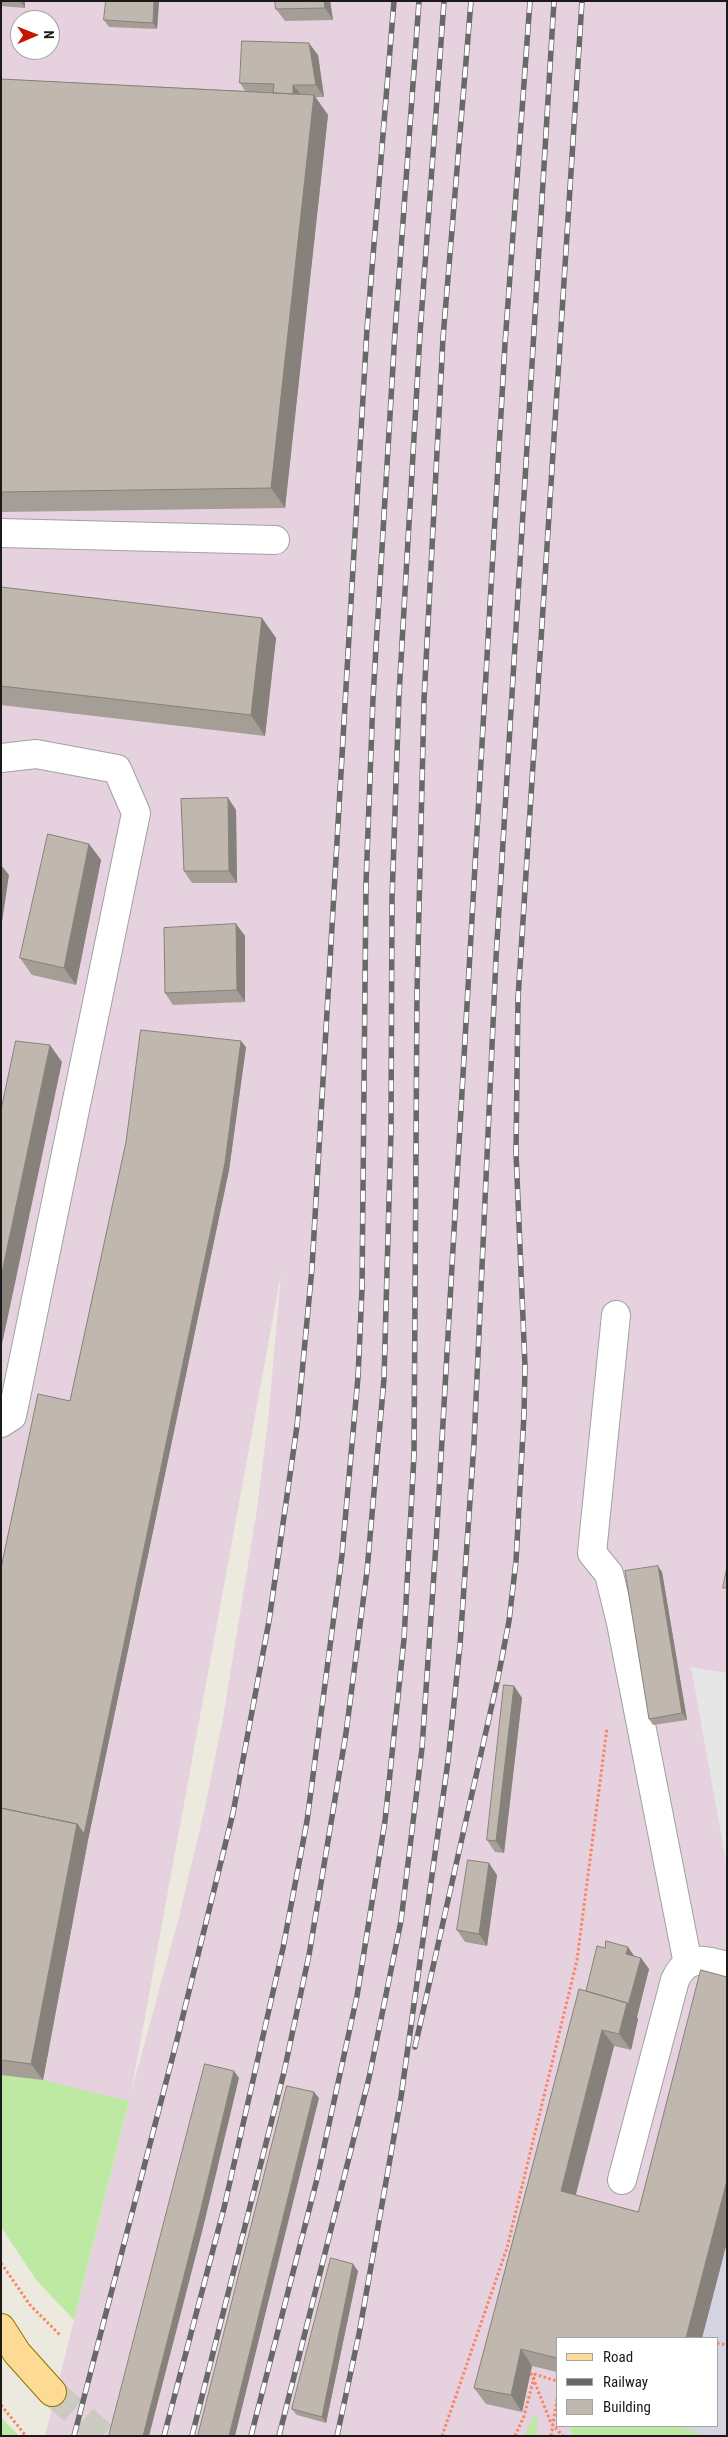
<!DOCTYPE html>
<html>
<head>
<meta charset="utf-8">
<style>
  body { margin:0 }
  #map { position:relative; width:728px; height:2437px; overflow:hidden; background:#eceadf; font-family:"Roboto Condensed",sans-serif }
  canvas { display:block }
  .frame { position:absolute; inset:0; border:2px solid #1a1a1a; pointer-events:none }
  .legend { position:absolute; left:556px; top:2337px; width:162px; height:90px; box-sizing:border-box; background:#fff; border:1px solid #a3a3a3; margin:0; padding:6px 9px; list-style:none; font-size:15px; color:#1a1a1a }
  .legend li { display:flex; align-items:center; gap:10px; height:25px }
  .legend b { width:25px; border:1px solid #a3a3a3 }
  .north { position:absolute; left:10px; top:10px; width:50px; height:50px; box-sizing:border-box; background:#fff; border:1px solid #a3a3a3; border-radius:50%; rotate:89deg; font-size:14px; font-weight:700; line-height:20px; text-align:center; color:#1a1a1a }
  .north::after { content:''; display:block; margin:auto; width:18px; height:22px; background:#c51600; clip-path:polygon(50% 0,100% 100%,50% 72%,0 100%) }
</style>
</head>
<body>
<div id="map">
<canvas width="728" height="2437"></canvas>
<div class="frame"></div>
<ul class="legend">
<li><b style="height:6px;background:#fddb94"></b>Road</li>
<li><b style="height:6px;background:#686868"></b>Railway</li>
<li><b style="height:14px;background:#c0b8af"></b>Building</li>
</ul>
<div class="north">N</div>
</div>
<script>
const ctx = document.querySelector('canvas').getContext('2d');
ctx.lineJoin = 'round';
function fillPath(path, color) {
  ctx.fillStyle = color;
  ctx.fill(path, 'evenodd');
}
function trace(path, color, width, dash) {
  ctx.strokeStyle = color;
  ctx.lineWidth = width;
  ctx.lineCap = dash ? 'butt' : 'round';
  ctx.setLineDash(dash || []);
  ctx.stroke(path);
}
fillPath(new Path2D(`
  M1 1H727V2436H45L129 2101 1 2075ZM20 20H50V50H20ZM281 1274 268 1422 257 1509 223 1718 205 1807 179 1917 131 2093ZM557 2338H717V2426H557Z`), '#e6d1df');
fillPath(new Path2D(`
  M1 2075 43 2080 129 2101 74 2320 37 2281 1 2227Z
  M533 2416 537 2417V2436H524Z
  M1 2417 17 2434V2436H1Z
  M568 2426H675L699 2432 698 2436H574Z`), '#bde9a3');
fillPath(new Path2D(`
  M691 1667 727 1673V1867Z`), '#e6e6e6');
fillPath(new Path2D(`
  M727 2243V2436H698V2432L680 2427 717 2426V2338H702Z`), '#d5d4e2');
trace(new Path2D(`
  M52 2392 103 2436`), '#cccbc1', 28, [28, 14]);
const minor = new Path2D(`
  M1 533 275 540
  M1 758 36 754 117 769 136 813 12 1416 1 1423
  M616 1315 592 1553 609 1574 621 1623 688 1964
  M622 2180 675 1980C687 1954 704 1960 727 1966`);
const major = new Path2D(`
  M1 2328 17 2353 52 2392`);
trace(minor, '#a1a1a1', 30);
trace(major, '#917100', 30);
trace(new Path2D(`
  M1 2263 30 2305 60 2335
  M717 2343 727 2345
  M531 2373 551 2423 563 2436
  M534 2374 557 2381
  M1 2405 26 2436
  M442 2436 507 2248 577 1960 607 1728
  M515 2436 524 2416 535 2374
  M551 2436 557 2399`), '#fb8362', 3, [2.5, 2.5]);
trace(minor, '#fff', 28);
trace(major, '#fddb94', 28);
const rail = new Path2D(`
  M415 2047 498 1678 509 1621 516 1561 524 1414 525 1366 516 1153 518 998 582 1
  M74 2436 177 2040 233 1813 269 1621 297 1426 312 1268 367 329 394 1
  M164 2436 224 2208 283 1948 307 1821 342 1555 358 1377 362 1289 366 884 373 698 395 332 419 1
  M192 2436 284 2072 309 1955 346 1733 367 1571 384 1379 391 1130 392 899 399 695 420 334 444 1
  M251 2436 317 2179 357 1996 385 1821 404 1639 414 1455 417 993 424 700 443 338 471 1
  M279 2436 369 2078 401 1921 422 1748 436 1544 505 344 530 1
  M337 2436 359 2334 401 2097 448 1761 460 1645 474 1443 496 958 554 1`);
trace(rail, '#686868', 5.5);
trace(rail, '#fff', 4, [11]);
fillPath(new Path2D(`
  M1 1H25V8L1 6Z
  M159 1 157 29 109 27 104 20Z
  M275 1H330L333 20 285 21 276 9Z
  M318 55 324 97H315L328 115 285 508 1 512V79L245 91 240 83Z
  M1 587 262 618 276 638 265 736 1 705Z
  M228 798 236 810 237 883H192L184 871Z
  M89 844 101 860 76 985 32 975 20 958Z
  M236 924 245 936V1002L173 1005 165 993Z
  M246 1047 229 1170 88 1840 43 2080 1 2075V1568L70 1401Z
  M662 1572 687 1720 653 1725 649 1719Z
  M514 1686 522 1698 504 1853 495 1852 487 1840Z
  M497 1875 487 1946 465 1942 457 1930Z
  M628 1947 634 1956 649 1969 637 2017 638 2019 631 2050 614 2046 576 2195 638 2212 727 1977V2242L702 2338H557V2372L532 2366 522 2412 486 2404 474 2388 586 1991 605 1948Z
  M358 2271 326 2423 297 2415 292 2409Z`), '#a59e96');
fillPath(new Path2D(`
  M20 1H25V8Z
  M154 1H159L157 29 153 23Z
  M324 1H330L333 20 325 8Z
  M309 43 318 55 324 97 316 85Z
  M293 85 302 96 293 94Z
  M314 95 328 115 285 508 271 488Z
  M262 618 276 638 265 736 251 715Z
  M228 798 236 810 237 883 229 871Z
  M89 844 101 860 76 985 64 968Z
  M1 865 9 875 1 929Z
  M236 924 245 936V1002L237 990Z
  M241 1041 246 1047 229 1170 88 1840 43 2080 31 2064 77 1824Z
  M50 1045 62 1062 1 1349V1277Z
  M658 1566 662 1572 687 1720 682 1713Z
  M514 1686 522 1698 504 1853 496 1841Z
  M489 1863 497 1875 487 1946 479 1934Z
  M628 1947 636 1959 626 1954Z
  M641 1958 649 1969 637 2017 638 2019 631 2050 619 2034 627 2003Z
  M602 2030 614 2046 572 2208 561 2191Z
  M234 2071 239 2078 203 2228 149 2436H143Z
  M314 2092 319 2098 235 2436H229Z
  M727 2180V2242L702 2338H686Z
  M353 2264 358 2271 326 2423 322 2417Z
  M521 2349 532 2366 522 2412 511 2395Z`), '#86817a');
const building = new Path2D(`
  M106 1H154L153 23 104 20Z
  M275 1H324L325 8 276 9Z
  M242 41 309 43 316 85H293V94L273 93 274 84 240 83Z
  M1 79 314 95 271 488 1 492Z
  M1 587 262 618 251 715 1 686Z
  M228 798 229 871H184L181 799Z
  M48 834 89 844 64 968 20 958Z
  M236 924 237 990 165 993 164 928Z
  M141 1030 241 1041 225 1163 84 1834 77 1824 1 1808V1568L38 1394 70 1401 126 1142Z
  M16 1041 50 1045 1 1277V1110Z
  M658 1566 682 1713 649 1719 625 1571Z
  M727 1567V1588H723Z
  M504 1685 514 1686 496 1841 487 1840Z
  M1 1808 77 1824 31 2064 1 2060Z
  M468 1860 489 1863 479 1934 457 1930Z
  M606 1941 628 1947 626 1954 641 1958 628 2005 627 2003 586 1991 597 1946 605 1948Z
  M701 1970 727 1977V2180L686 2338H557V2358L521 2349 511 2395 474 2388 579 1989 627 2003 619 2034 602 2030 561 2191 638 2212Z
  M205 2064 234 2071 198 2221 143 2436H109Z
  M287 2086 314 2092 229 2436H198Z
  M331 2258 353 2264 322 2417 292 2409Z`);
fillPath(building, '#c0b8af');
trace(building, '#86817a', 1);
</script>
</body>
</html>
